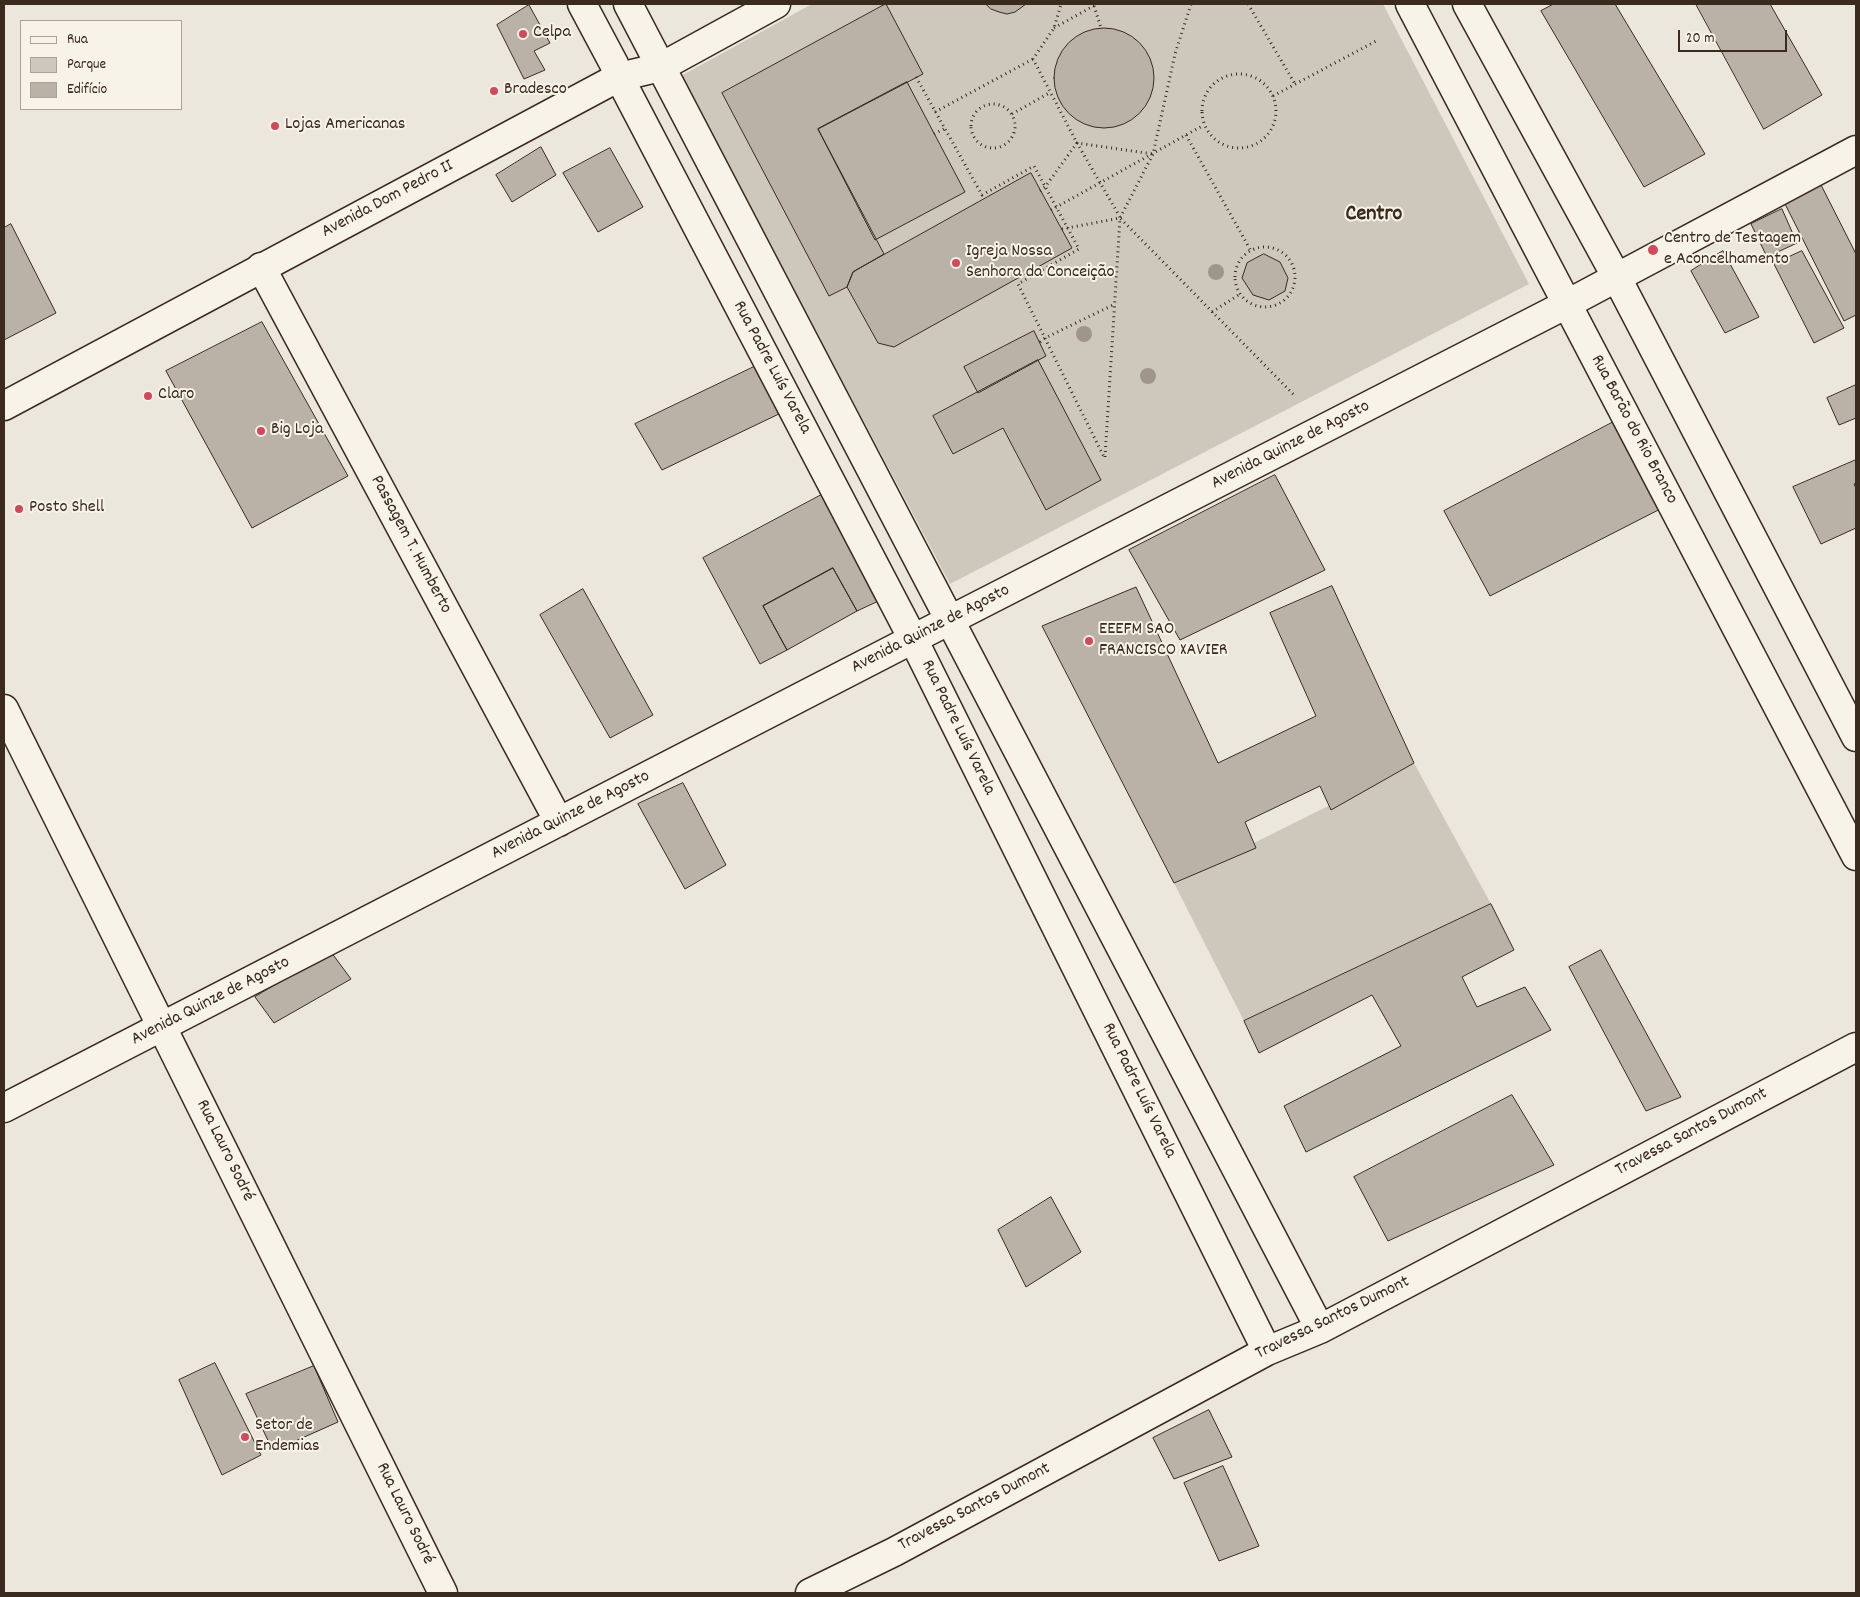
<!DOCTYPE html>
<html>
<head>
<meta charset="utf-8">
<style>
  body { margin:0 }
  #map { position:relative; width:1860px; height:1597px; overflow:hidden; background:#ece7dc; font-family:Dekko,sans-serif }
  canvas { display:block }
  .frame { position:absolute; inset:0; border:5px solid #3b2a1e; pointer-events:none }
  .legend { position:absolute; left:20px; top:20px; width:162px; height:90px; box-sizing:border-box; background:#f7f3e8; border:1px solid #aca397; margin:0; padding:6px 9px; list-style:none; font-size:15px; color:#3b2a1e }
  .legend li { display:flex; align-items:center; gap:10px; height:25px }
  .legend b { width:25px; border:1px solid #aca397 }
  .scale { position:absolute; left:1678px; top:30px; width:109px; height:22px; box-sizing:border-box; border:2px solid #3b2a1e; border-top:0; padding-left:6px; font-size:15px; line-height:18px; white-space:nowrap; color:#3b2a1e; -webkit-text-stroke:4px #f7f3e8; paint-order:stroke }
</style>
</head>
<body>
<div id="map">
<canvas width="1860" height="1597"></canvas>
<div class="frame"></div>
<ul class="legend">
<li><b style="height:6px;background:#f7f3e8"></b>Rua</li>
<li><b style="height:14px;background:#cec8bc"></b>Parque</li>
<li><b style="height:14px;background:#bab2a7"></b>Edifício</li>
</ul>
<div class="scale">20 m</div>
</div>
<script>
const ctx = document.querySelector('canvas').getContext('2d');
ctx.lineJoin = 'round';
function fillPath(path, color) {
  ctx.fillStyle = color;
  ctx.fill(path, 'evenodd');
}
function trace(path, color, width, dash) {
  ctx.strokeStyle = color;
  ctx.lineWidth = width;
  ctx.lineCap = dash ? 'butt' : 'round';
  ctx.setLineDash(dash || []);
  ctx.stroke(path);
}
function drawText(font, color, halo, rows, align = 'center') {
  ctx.font = font + ' Dekko,sans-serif';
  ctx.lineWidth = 4;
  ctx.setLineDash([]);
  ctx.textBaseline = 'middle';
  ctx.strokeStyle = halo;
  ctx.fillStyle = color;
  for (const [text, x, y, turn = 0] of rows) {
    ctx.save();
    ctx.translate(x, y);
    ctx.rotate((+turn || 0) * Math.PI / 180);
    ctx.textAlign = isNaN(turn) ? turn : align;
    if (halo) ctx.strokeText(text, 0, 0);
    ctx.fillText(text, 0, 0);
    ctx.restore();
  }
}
fillPath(new Path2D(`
  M812 4H1383L1529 284 950 584 681 76Z
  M1414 763 1491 904 1244 1021 1174 883Z`), '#cec8bc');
const building = new Path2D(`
  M886 4 923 74 818 129 884 254 853 272 847 287 829 296 722 93Z
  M986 4H1026L1015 12 1007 14 999 12 991 9Z
  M1554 4H1615L1705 154 1644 187 1541 11Z
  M1696 4H1770L1822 95 1764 129Z
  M529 5 550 43 534 51 545 70 524 79 497 25Z
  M1054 78a50 50 0 1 1 100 0a50 50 0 1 1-100 0Z
  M907 82 965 192 875 240 818 129Z
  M541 147 556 175 512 202 496 175Z
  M610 148 643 207 598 232 563 173Z
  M1031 173 1072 248 894 347 878 343 847 287 853 272Z
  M1817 177 1856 254V315L1844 321 1781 196Z
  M1782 209 1797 243 1767 257 1751 224Z
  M11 224 56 313 4 340V228Z
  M1723 251 1759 317 1725 333 1691 271Z
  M1802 251 1844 328 1814 343 1774 264Z
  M1264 254 1280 262 1288 278 1285 291 1269 300 1253 295 1242 278 1247 263Z
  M262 322 348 476 252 528 166 371Z
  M1034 331 1046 356 978 393 964 367Z
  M1038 360 1101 480 1046 510 1003 428 953 454 933 416Z
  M758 365 783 412 662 470 635 424Z
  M1856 385V418L1839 425 1827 398Z
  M1625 416 1672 503 1490 596 1444 511Z
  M1856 460V483L1854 484 1856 488V528L1821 544 1793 487Z
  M1275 475 1325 570 1180 640 1129 550Z
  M827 492 885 598 857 611 833 568 763 606 787 650 760 664 703 558Z
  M833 568 857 611 787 650 763 606Z
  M1332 586 1414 763 1331 810 1320 786 1245 822 1256 848 1174 883 1042 626 1136 587 1218 763 1316 716 1270 613Z
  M583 589 653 715 610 738 540 615Z
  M683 783 726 865 685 889 638 804Z
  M1491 904 1514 950 1462 977 1477 1007 1525 987 1551 1030 1306 1152 1284 1106 1401 1046 1372 995 1259 1053 1244 1021Z
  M1601 950 1681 1097 1646 1111 1569 967Z
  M331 952 351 979 274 1023 255 997Z
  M1512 1095 1554 1165 1388 1241 1354 1177Z
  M1051 1197 1081 1252 1026 1287 998 1230Z
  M215 1363 261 1455 222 1475 179 1380Z
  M314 1366 338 1422 273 1451 246 1394Z
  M1209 1410 1232 1457 1174 1479 1153 1438Z
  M1223 1466 1259 1546 1219 1561 1184 1483Z`);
fillPath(building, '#bab2a7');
trace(building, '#3b2a1e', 1);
const minor = new Path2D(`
  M582 4 614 64 619 77 913 639 1267 1351
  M628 4 1320 1329
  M261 267 559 822
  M4 1108 913 639 1567 304 1856 150
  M810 1593 894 1552 1267 1351 1320 1329 1856 1047`);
const tertiary = new Path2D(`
  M1410 4 1856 856
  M1467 4 1617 278 1856 737
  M4 406 619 77 661 67 776 4
  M4 709 443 1593`);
trace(minor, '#3b2a1e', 31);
trace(tertiary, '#3b2a1e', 31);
trace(new Path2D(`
  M1248 4 1295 84
  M1094 6 1101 28
  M1054 28 1097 4
  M1202 111a37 37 0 1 1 74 0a37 37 0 1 1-74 0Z
  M916 77 982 195 1034 166 1079 249 1018 284 1105 459
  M1273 96 1378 40
  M971 126a22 22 0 1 1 44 0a22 22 0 1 1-44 0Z
  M935 112 1033 59
  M1012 114 1051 92
  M934 134 944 129
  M1186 135 1251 251
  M1040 191 1045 187 1077 143 1033 59 1054 28 1061 4
  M1051 210 1204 125
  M1120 217 1077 143 1153 154
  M1062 229 1120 218 1296 397
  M1235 277a30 30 0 1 1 60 0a30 30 0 1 1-60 0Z
  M1212 312 1240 294
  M1040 342 1045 338 1115 304
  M1105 457 1120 218 1153 154 1175 54 1191 4`), '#3b2a1e', 3, [1, 4]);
trace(minor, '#f7f3e8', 28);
trace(tertiary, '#f7f3e8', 28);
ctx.fillStyle = '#9f958a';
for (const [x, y] of [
  [1216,272],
  [1084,334],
  [1148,376]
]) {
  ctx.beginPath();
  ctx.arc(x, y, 8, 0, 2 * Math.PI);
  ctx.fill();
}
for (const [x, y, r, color] of [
  [523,34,5,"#d1495b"],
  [494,91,5,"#d1495b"],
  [275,126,5,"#d1495b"],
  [1653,250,6,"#d1495b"],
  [956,263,5,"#d1495b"],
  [148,396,5,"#d1495b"],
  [261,431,5,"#d1495b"],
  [19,509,5,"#d1495b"],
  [1089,641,5,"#d1495b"],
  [245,1437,5,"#d1495b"]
]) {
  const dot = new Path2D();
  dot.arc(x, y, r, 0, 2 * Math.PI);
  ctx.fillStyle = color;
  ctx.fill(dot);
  trace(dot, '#f7f3e8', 2);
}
drawText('18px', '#3b2a1e', '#f7f3e8', [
  ["Celpa",533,34],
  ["Bradesco",504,91],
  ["Lojas Americanas",285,126],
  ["Centro de Testagem",1664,240],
  ["e Aconcelhamento",1664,261],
  ["Igreja Nossa",966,253],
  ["Senhora da Conceição",966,274],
  ["Claro",158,396],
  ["Big Loja",271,431],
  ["Posto Shell",29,509],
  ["EEEFM SAO",1099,631],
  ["FRANCISCO XAVIER",1099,652],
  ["Setor de",255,1427],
  ["Endemias",255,1448]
], 'left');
drawText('18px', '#3b2a1e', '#f7f3e8', [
  ["Avenida Dom Pedro II",388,200,-28],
  ["Rua Padre Luís Varela",771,368,62],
  ["Rua Barão do Rio Branco",1633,430,62],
  ["Avenida Quinze de Agosto",1291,446,-27],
  ["Passagem T. Humberto",410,545,62],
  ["Avenida Quinze de Agosto",931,630,-27],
  ["Rua Padre Luís Varela",957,728,64],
  ["Avenida Quinze de Agosto",571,816,-27],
  ["Avenida Quinze de Agosto",211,1002,-27],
  ["Rua Padre Luís Varela",1138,1091,64],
  ["Travessa Santos Dumont",1692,1133,-28],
  ["Rua Lauro Sodré",224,1151,64],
  ["Travessa Santos Dumont",1333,1319,-26],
  ["Travessa Santos Dumont",975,1508,-28],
  ["Rua Lauro Sodré",404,1514,64]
]);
drawText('bold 22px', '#3b2a1e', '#f7f3e8', [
  ["Centro",1374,216]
]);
</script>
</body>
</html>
